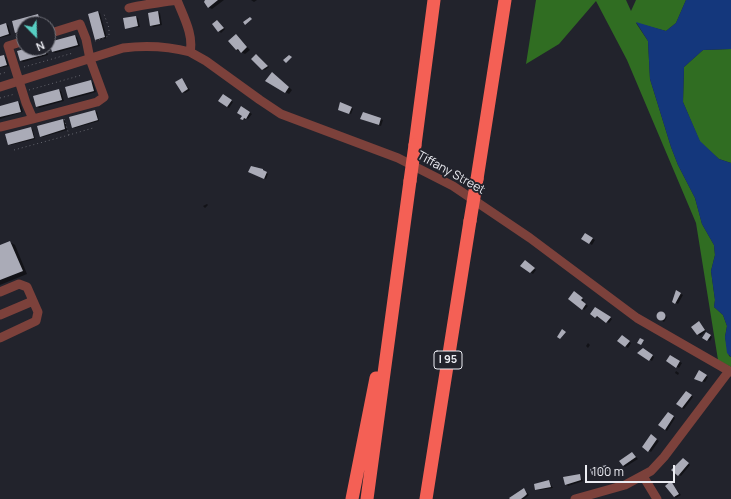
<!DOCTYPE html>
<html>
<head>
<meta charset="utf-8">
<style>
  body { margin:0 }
  #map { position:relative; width:731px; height:499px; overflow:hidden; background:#22232c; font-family:Manrope,sans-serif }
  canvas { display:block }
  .north { position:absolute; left:16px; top:16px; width:40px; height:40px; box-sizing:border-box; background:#22232c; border:1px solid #73747c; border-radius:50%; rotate:157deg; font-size:11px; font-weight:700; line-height:16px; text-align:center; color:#ecedf3 }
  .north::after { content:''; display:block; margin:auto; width:14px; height:18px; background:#57cec2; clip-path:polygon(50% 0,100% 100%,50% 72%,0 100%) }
  .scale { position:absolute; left:585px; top:465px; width:90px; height:18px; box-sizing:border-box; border:2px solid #ecedf3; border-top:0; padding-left:5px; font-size:12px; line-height:14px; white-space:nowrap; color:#ecedf3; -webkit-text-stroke:3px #22232c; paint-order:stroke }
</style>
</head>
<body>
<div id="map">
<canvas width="731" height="499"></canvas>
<div class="north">N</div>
<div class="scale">100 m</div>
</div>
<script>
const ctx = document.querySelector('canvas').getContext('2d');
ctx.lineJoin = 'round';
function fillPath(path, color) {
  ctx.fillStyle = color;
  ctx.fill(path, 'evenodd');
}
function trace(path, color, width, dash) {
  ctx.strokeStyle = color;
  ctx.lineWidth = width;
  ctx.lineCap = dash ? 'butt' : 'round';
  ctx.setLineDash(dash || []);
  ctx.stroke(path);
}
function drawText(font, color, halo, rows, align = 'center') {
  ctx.font = font + ' Manrope,sans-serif';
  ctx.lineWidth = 4;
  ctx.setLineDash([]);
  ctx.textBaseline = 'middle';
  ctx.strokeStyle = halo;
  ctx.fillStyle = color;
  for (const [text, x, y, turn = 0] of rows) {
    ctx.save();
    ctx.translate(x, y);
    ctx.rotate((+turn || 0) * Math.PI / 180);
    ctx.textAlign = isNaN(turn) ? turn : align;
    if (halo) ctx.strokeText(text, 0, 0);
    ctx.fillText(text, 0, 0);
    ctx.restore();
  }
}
fillPath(new Path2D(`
  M536 0H626L631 11 636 0H686L676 23 666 31 636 23 648 41 650 79 671 147 678 165 695 198 702 224 714 245 715 255 711 271 715 300 714 307 723 315 727 326 725 337 729 356 731 357V367L718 360 696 223 627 60 596 1 559 44 526 64Z
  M731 49V163L719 159 700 142 683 102 684 67 703 50Z`), '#306d22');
fillPath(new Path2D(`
  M686 0H731V49L703 50 684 67 683 102 700 141 719 159 731 163V357L727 353 725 337 727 326 723 315 714 307 715 300 711 271 715 255 714 245 702 224 695 198 678 165 671 147 650 79 648 41 636 22 666 31 676 23Z`), '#14377c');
fillPath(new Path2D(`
  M206 0H224L212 9 208 7Z
  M251 0H257L254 2Z
  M98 12 100 13 107 38 98 40 96 39Z
  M158 12 160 13 162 25 153 27 151 25Z
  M38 15 42 24H24V32H16L13 22Z
  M136 17 138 18 140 27 126 28Z
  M217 21 225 29 221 33 213 25Z
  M6 24 8 25 11 35 0 38V26Z
  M236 35 250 50 245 54 237 50Z
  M75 36 77 37 80 46 55 53 53 52 50 43Z
  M31 48H46L48 55 23 62 21 61Z
  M257 55 269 67 265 70 263 69Z
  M4 56 6 57 9 66 0 68V57Z
  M273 73 292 90 289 94 266 81Z
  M182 80 190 90 185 93 183 92Z
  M91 81 93 83 96 92 71 99 69 98Z
  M59 90 61 91 64 101 39 108 37 106Z
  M223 96 233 102 229 108 220 101Z
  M18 102 20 103 23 112 0 119V107Z
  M241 107 252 114 248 119 247 118 245 120 242 118 243 116Z
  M351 107 353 109 351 114 341 111Z
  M95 111 97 112 99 121 75 128 73 127Z
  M363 114 383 120 381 126 364 120Z
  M62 120 65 121 67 130 43 137 40 136Z
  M31 128 33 130 35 139 11 145 9 144Z
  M260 168 268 174 266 179 251 173Z
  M207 204 208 205 205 208 203 206Z
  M586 235 595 240 592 245 583 239Z
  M10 242 15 245 27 274 0 285V246Z
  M527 263 536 270 533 274 522 266Z
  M677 292 683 295 678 304 673 301Z
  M577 294 584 300 583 302 588 306 584 310Z
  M595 309 612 319 609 323 599 316 598 318 596 317Z
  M660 312 667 317 664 322 657 318Z
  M699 322 706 331 700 336 692 327Z
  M706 333 712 337 710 341 703 337Z
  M624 338 631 343 628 348 619 341Z
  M588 343 590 345 588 348 586 346Z
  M643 350 654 357 652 361 638 352 641 353Z
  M670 356 682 363 679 368 667 360Z
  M676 371 679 373 678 375 675 373Z
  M699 372 708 377 705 382 698 380Z
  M688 393 693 397 684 409 682 408Z
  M668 413 675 418 667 431 659 425Z
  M653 437 659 441 651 452 643 447Z
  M632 453 638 459 625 467 623 466Z
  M685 461 690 465 681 476 679 475Z
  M606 466 610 472 595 476 593 475 591 470Z
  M579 475 583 481 568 486 566 484Z
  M549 481 553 488 539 490 536 489 535 485Z
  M671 483 681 495 676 498 674 496Z
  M524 489 529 495 524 499H511Z`), '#0007');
fillPath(new Path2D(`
  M205 0H218L208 8 204 2Z
  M98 11 105 37 95 40 88 14Z
  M158 11 160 24 150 26 148 13Z
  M38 14 41 24H24V30L15 33 12 21Z
  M136 16 138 26 125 29 123 18Z
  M250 17 252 19 245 25 243 22Z
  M217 20 224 28 218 32 212 24Z
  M6 23 9 34 0 37V25Z
  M236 34 247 47 241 53 238 49 236 50 228 41Z
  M75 35 78 45 52 52 49 42Z
  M28 48H45L46 54 20 61 17 51Z
  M256 54 268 66 262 70 251 59Z
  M4 55 7 65 0 67V56Z
  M289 55 292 57 286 63 283 60Z
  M272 72 289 87 285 93 265 81Z
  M182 78 188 89 182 93 175 82Z
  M91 80 94 91 68 98 65 87Z
  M59 89 62 100 36 107 33 96Z
  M223 94 232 100 227 107 218 101Z
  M18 101 21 112 0 117V106Z
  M340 102 352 107 349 114 338 110Z
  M241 106 250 112 246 119 244 118 243 120 240 119 242 116 237 113Z
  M95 110 98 120 72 128 69 117Z
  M363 112 381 118 379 125 360 119Z
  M63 119 65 129 40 137 37 126Z
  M31 127 34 138 8 145 5 134Z
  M251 166 263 169V170L267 172 264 179 248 172Z
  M585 233 593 238 589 244 581 239Z
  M10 241 23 271 0 280V245Z
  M525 260 535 268 530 273 520 266Z
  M676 290 681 293 675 304 672 302Z
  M574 291 583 298 581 300 586 304 582 310 568 299Z
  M595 307 611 317 606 323 597 316 595 318 590 314Z
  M656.5 316a4.5 4.5 0 1 1 9 0a4.5 4.5 0 1 1-9 0Z
  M699 321 705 330 697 335 691 327Z
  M562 329 566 332 560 339 557 337Z
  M706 332 711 335 707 341 702 338Z
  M622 335 630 341 625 347 617 341Z
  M640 338 644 340 641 345 637 343Z
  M643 348 653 355 649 361 637 353Z
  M670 355 680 361 676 368 666 361Z
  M699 370 707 375 702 382 694 379Z
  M686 391 692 395 682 408 676 404Z
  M668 412 674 416 665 430 658 425Z
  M651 434 657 439 648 452 642 447Z
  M632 452 636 457 623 466 619 461Z
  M683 458 689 463 678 476 671 470Z
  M606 465 608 471 592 475 590 469Z
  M580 474 581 480 565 485 563 477Z
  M549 480 551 487 535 490 534 484Z
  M671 481 679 494 674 497 665 486Z
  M524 488 527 494 525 496 521 499H510L509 498Z`), '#aaabb7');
trace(new Path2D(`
  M95 41 109 36V28L104 14
  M24 67 73 53
  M0 74 7 72
  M29 90 82 75
  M0 98 15 94
  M64 119 69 135 93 128
  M14 150 69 135`), '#65666e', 1, [1, 3]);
trace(new Path2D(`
  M177 0C183 16 194 35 190 52L206 61 260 100 281 114 398 158 453 186 530 238 637 318 731 372
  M129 8C145 4 160 3 176 0
  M24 41 8 46 26 103 33 119 97 102 104 97 90 59 86 39 80 24 48 34
  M0 87 123 48C147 45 167 46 190 52
  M1 127 33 119
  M0 292 19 284 27 287 38 312 36 321 0 338
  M0 315 33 301
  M643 476 657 499
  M575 499 625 485 651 471 664 457 729 371`), '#7c413b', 9);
trace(new Path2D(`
  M415 145 434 0
  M477 179 505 0
  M352 499 376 378
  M367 499 410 181
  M426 499 470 221`), '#f46055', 13);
trace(new Path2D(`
  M410 181 415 145
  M470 221 477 179`), '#f46055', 13);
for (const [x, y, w] of [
  [448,360,28]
]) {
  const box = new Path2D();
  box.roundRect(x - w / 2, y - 9, w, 18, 3);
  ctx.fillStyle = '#22232c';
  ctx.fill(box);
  trace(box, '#ecedf3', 1);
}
drawText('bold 11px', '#ecedf3', null, [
  ["I 95",448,360]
]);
drawText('12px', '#ecedf3', '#22232c', [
  ["Tiffany Street",451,173,29]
]);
</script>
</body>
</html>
